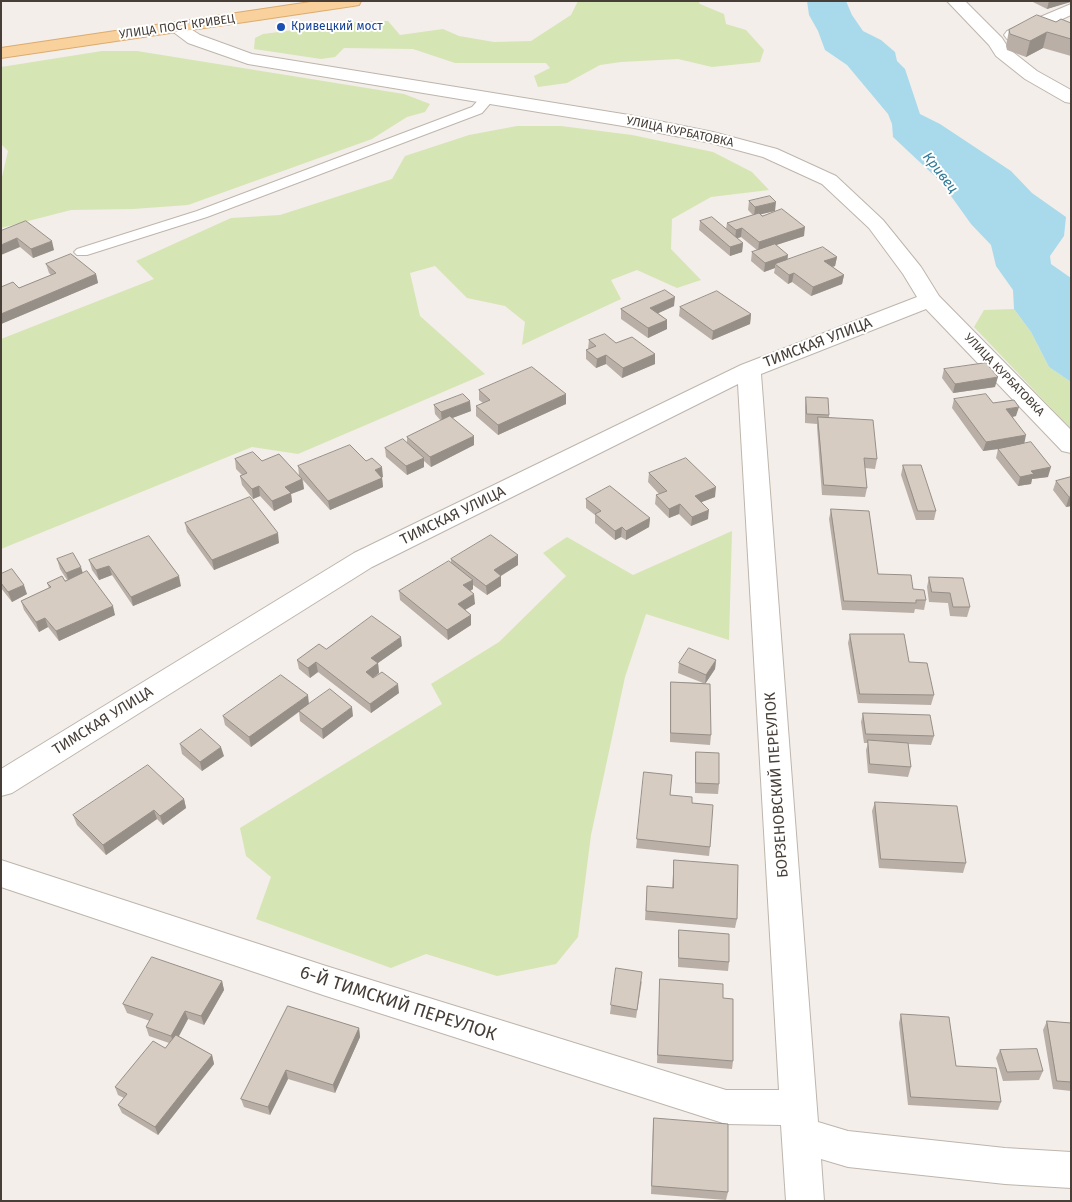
<!DOCTYPE html>
<html>
<head>
<meta charset="utf-8">
<style>
  body { margin:0 }
  #map { position:relative; width:1072px; height:1202px; overflow:hidden; background:#f3eee9; font-family:"Fira Sans",sans-serif }
  canvas { display:block }
  .frame { position:absolute; inset:0; border:2px solid #463e37; pointer-events:none }
</style>
</head>
<body>
<div id="map">
<canvas width="1072" height="1202"></canvas>
<div class="frame"></div>
</div>
<script>
const ctx = document.querySelector('canvas').getContext('2d');
ctx.lineJoin = 'round';
function fillPath(path, color) {
  ctx.fillStyle = color;
  ctx.fill(path, 'evenodd');
}
function trace(path, color, width, dash) {
  ctx.strokeStyle = color;
  ctx.lineWidth = width;
  ctx.lineCap = dash ? 'butt' : 'round';
  ctx.setLineDash(dash || []);
  ctx.stroke(path);
}
function drawText(font, color, halo, rows, align = 'center') {
  ctx.font = font + ' "Fira Sans",sans-serif';
  ctx.lineWidth = 4;
  ctx.setLineDash([]);
  ctx.textBaseline = 'middle';
  ctx.strokeStyle = halo;
  ctx.fillStyle = color;
  for (const [text, x, y, turn = 0] of rows) {
    ctx.save();
    ctx.translate(x, y);
    ctx.rotate((+turn || 0) * Math.PI / 180);
    ctx.textAlign = isNaN(turn) ? turn : align;
    if (halo) ctx.strokeText(text, 0, 0);
    ctx.fillText(text, 0, 0);
    ctx.restore();
  }
}
fillPath(new Path2D(`
  M578 1H698L700 4 724 14 726 24 746 30 764 50 760 62 712 67 678 59 621 62 600 65 567 83 538 87 534 76 550 68 546 63H455L413 49 344 48 335 57 321 59 254 49 255 38 263 34 365 21H388L400 35 443 29 459 36 494 42 531 41 571 15Z
  M102 51H137L404 94 430 104 425 112 407 117 372 139 188 205 133 209 71 210 1 228V181L8 151 1 144V67Z
  M517 126H561L632 135 713 152 752 172 769 190 711 197 672 219 671 249 701 280 677 288 637 270 611 280 621 299 522 345 525 322 505 306 467 298 435 266 410 273 420 316 485 374 298 454 252 447 1 549V339L154 279 136 261 231 218 280 215 392 179 405 156 469 135Z
  M1014 309 1031 332 1049 367 1071 382V429L974 327 984 310Z
  M732 531 729 640 646 614 625 677 591 835 578 937 556 964 497 976 426 954 391 968 256 919 271 877 246 856 240 828 442 704 431 684 499 642 566 576 543 553 567 537 633 575Z`), '#d6e5b4');
fillPath(new Path2D(`
  M807 1H846L852 15 863 31 881 40 895 52 897 61 905 69 920 114 940 124 1011 171 1032 193 1066 217 1064 236 1050 256 1051 264 1071 278V382L1049 367 1031 332 1014 309 1013 290 996 266 991 245 971 224 941 182 893 137 892 124 888 114 847 65 825 50 818 31 809 15Z`), '#a9daec');
const lane = new Path2D(`
  M487 95 494 99 482 113 207 217 87 255H77L74 252 77 249 197 211 472 107 482 96Z`);
const street = new Path2D(`
  M947 1H965L1002 38 1009 49 1037 71 1071 90V103L1065 102 1025 79 996 56 989 45Z
  M1071 4V15L1019 39 1013 40 1007 39 1004 35 1007 31Z
  M177 23 183 24 200 35 252 54 629 115 713 132 777 149 836 176 883 220 921 267 939 296 1071 430V453L1062 451 926 309 761 374 818 1122 848 1131 1005 1148 1071 1152V1188L1005 1184 848 1167 821 1159 824 1201H786L781 1125 726 1124 326 996 1 887V860L326 966 726 1090H779L738 384 372 567 12 793 1 796V769L354 553 741 365 917 297 903 274 869 228 822 184 763 157 711 143 629 127 248 64 188 43 168 28 171 24Z`);
const primary = new Path2D(`
  M317 1H361L359 5 353 6 1 58V48Z`);
trace(lane, '#beb5ac', 2);
trace(street, '#beb5ac', 2);
trace(primary, '#ddab6d', 2);
fillPath(lane, '#fff');
fillPath(street, '#fff');
fillPath(primary, '#f8d19c');
fillPath(new Path2D(`
  M1031 1H1071L1047 9Z
  M1056 22 1071 23V56L1043 48 1026 57 1007 50 1006 46 1009 30Z
  M749 201 775 211 760 214 804 236 776 245 787 260 837 257 835 266 832 267 844 275 842 284 811 296 792 282 788 284 774 273 775 268 764 272 751 261 752 252 757 250 741 237 737 238 743 243 742 252 730 256 699 230 700 221 726 229 727 223 753 215 748 210Z
  M1 231 54 250 33 258 20 247Z
  M46 264 96 274 98 283 1 324V287L19 288 51 275 49 273Z
  M674 306 658 313 667 320V329L648 338 621 319V309Z
  M680 307 751 314 750 324 712 340 679 316Z
  M589 340 616 343 655 354V364L622 378 606 364 596 368 586 359V350L588 349Z
  M944 369 995 387 953 393 942 378Z
  M479 390 566 404 498 435 476 416V406L483 403 479 400Z
  M806 397 829 415V418L877 459 875 469 865 468 867 488 865 497 822 495 817 427V424L805 423V406Z
  M954 399 993 403 1016 416 1013 417 1024 444 1048 477 1032 479 1031 484 1018 486 996 458 998 449H1000L983 451 952 408Z
  M434 405 471 411 452 418 474 445 431 467 424 461V467L407 475 386 457 385 448 407 443V437L441 421 435 414Z
  M235 459 262 461 299 475 298 466 383 477H382L383 487 330 510 303 480 304 489 291 494 292 502 274 511 260 496 253 499 242 485 240 476 242 475 236 469Z
  M903 465 936 511 934 520H916L901 475Z
  M649 473 715 497 701 502 708 519 691 526 679 514 669 518 655 504 656 495 659 494 648 482Z
  M1071 477V506L1066 507 1053 490 1056 481Z
  M586 499 650 518 649 527 626 540 621 537 615 540 595 523V515L586 508Z
  M831 509 878 574 913 589 926 600 924 610 915 609 914 613 842 610 829 519Z
  M185 523 279 543 214 570 187 532Z
  M57 559 83 573 115 615 59 641 48 627 39 632 24 610 21 601 49 588 47 583 67 580 60 569Z
  M451 559 518 565 501 576V586L487 595 473 585V589L470 591 475 604 465 610 471 615V625L448 640 400 600 399 591 451 563Z
  M89 560 181 586 133 606 112 575 99 580 92 570Z
  M1 574 27 594 12 602 1 588Z
  M929 577 970 607 967 617 950 616 948 603 929 602 927 587Z
  M850 634 934 695 931 705 858 703 848 643Z
  M402 646 378 663 379 673 373 678 399 693 371 713 318 672 310 678 299 669 297 660 326 649Z
  M716 660 715 669 705 684 711 735 710 745 670 742V691L671 682 703 683 678 673 679 663Z
  M309 704 353 716 323 739 300 721 299 712 251 747 225 725 223 716Z
  M863 713 934 736 931 745 908 744 911 767 908 777 868 773 866 750 868 743H864L861 722Z
  M180 744 224 756 202 771 182 754Z
  M696 752 719 784 718 794 695 793V762Z
  M670 795 692 803 710 847 709 856 636 848 637 839Z
  M184 799 186 808 163 825 157 819 106 855 77 825 73 815Z
  M875 802 966 863 963 873 879 868 872 811Z
  M674 860 737 919 735 928 645 920 647 886 672 888Z
  M679 930 729 962 728 971 678 967V939Z
  M660 979 723 998 733 1061 732 1069 657 1063Z
  M222 981 224 990 204 1025 188 1019 179 1036 212 1055 214 1064 158 1135 122 1113 118 1105 124 1098 118 1095 115 1087 165 1048 169 1043 149 1036 146 1027 150 1021 127 1013 123 1004Z
  M642 981 636 1018 610 1014 611 1005Z
  M288 1006 359 1028 360 1037 335 1093 288 1079 270 1115 244 1107 241 1099Z
  M901 1014 956 1066 1001 1102 998 1110 908 1105 899 1023Z
  M1047 1021 1071 1023V1091L1053 1089 1043 1030Z
  M1000 1050 1043 1071 1039 1080 1003 1081 996 1058Z
  M654 1118 728 1192 726 1200 651 1194 653 1126Z`), '#b9afa7');
fillPath(new Path2D(`
  M1049 1H1071V2L1047 9Z
  M1047 32 1043 48 1026 57 1030 41Z
  M776 202 775 211 754 216 755 207Z
  M805 227 804 236 758 251 759 242Z
  M742 228 741 237 735 239 736 230Z
  M17 238 20 247 1 255V245Z
  M52 241 54 250 33 258 31 249Z
  M743 243 742 252 730 256V247Z
  M788 255 787 264H775V268L764 272 765 263Z
  M837 257 835 266 823 270 824 261Z
  M794 273 792 282 788 284 789 275Z
  M96 274 98 283 1 324V314Z
  M844 275 842 284 811 296 813 287Z
  M675 297 674 306 650 317V308Z
  M751 314 750 324 712 340 713 331Z
  M667 320V329L648 338V328Z
  M655 354V364L622 378 623 368Z
  M606 355V364L596 368 597 359Z
  M998 377 995 387 953 393 955 384Z
  M566 394V404L498 435V425Z
  M470 401 471 411 442 422 441 412Z
  M1019 407 1016 416 1004 418 1006 409Z
  M1026 435 1024 445 983 451 986 442Z
  M474 436V445L431 467 430 457Z
  M424 458V467L407 475 406 466Z
  M382 467 383 477 376 480 375 470Z
  M1051 467 1048 477 1032 479 1031 484 1018 486 1020 477 1031 471Z
  M382 478 383 487 330 510 328 501Z
  M302 479 304 489 291 494 292 502 274 511 272 501 285 487Z
  M259 486 260 496 253 499 252 489Z
  M716 487 715 497 694 505 695 496Z
  M1069 497H1071V506L1066 507Z
  M680 504 679 514 669 518V509Z
  M709 510 708 519 691 526 692 517Z
  M650 518 649 527 626 540V531Z
  M622 527 621 537 615 540V531Z
  M278 533 279 543 214 570 212 560Z
  M518 555V565L494 580V570Z
  M109 566 112 575 99 580 96 570Z
  M81 567 84 577 69 582 66 573Z
  M179 576 181 586 133 606 131 597Z
  M501 576V586L487 595 486 586Z
  M473 580V589L464 595 463 585Z
  M24 585 27 594 12 602 8 592Z
  M474 594 475 604 458 614V604Z
  M113 606 115 615 59 641 56 631Z
  M471 615V625L448 640 447 630Z
  M45 618 48 627 39 632 36 622Z
  M401 637 402 646 378 663 379 673 367 682 366 672 371 658Z
  M716 660 715 669 705 684 706 675Z
  M316 662 318 672 310 678 308 668Z
  M398 684 399 693 371 713 370 704Z
  M308 695 309 704 251 747 249 737Z
  M352 707 353 716 323 739 322 729Z
  M221 747 224 756 202 771 200 762Z
  M184 799 186 808 163 825 160 816Z
  M154 810 157 819 106 855 103 845Z
  M222 981 224 990 204 1025 201 1016Z
  M185 1011 188 1019 174 1045 171 1036Z
  M359 1028 360 1037 335 1093 333 1085Z
  M212 1055 214 1064 158 1135 155 1127Z
  M286 1070 288 1079 270 1115 268 1107Z`), '#968f88');
const building = new Path2D(`
  M1037 15 1056 22 1061 19 1071 23V39L1047 32 1030 41 1010 34 1009 30Z
  M770 196 776 202 755 207 749 201Z
  M782 209 805 227 759 242 742 228 736 230 727 223 759 213 762 216Z
  M712 217 743 243 730 247 700 221Z
  M26 221 52 241 31 249 17 238 1 245V231Z
  M775 244 788 255 765 263 752 252Z
  M823 247 837 257 824 261 844 275 813 287 794 273 789 275 775 264Z
  M71 254 96 274 1 314V287L13 282 19 288 56 273 46 264Z
  M665 290 675 297 650 308 667 320 648 328 621 309Z
  M717 291 751 314 713 331 680 307Z
  M605 334 616 343 632 337 655 354 623 368 606 355 597 359 586 350 596 346 589 340Z
  M986 363 998 377 955 384 944 369Z
  M532 367 566 394 498 425 476 406 490 400 479 390Z
  M463 394 470 401 441 412 434 405Z
  M986 394 993 403 1014 400 1019 407 1006 409 1026 435 986 442 954 399Z
  M806 397 828 398 829 415 807 414Z
  M450 416 474 436 430 457 407 437Z
  M818 417 873 420 877 459 864 458 867 488 824 485Z
  M403 439 424 458 406 466 385 448Z
  M1031 442 1051 467 1031 471 1034 474 1020 477 998 449Z
  M350 445 366 461 372 458 382 467 375 470 382 478 328 501 298 466Z
  M253 452 262 461 279 454 302 479 285 487 291 493 272 501 259 486 252 489 240 476 247 473 235 459Z
  M686 458 716 487 695 496 709 510 692 517 680 504 669 509 656 495 667 491 649 473Z
  M903 465H921L936 511H918Z
  M1071 477V497H1069L1056 481Z
  M610 486 650 518 626 531 622 527 615 531 595 514 601 511 586 499Z
  M250 497 278 533 212 560 185 523Z
  M831 509 869 511 878 574 911 575 913 589 924 590 926 600H916V603L844 601Z
  M491 535 518 555 494 570 501 576 486 586 451 559Z
  M149 536 179 576 131 597 109 566 96 570 89 560Z
  M73 553 81 567 66 573 57 559Z
  M449 561 473 580 463 585 474 594 458 604 471 615 447 630 399 591Z
  M12 569 24 585 8 592 1 583V574Z
  M87 571 113 606 56 631 45 618 36 622 21 601 51 587 47 583 62 576 65 581Z
  M929 577 963 578 970 607H953L950 593 932 592Z
  M372 616 401 637 371 658 378 663 366 672 373 678 382 672 398 684 370 704 316 662 308 668 297 660 319 644 326 649Z
  M850 634H904L909 662 927 663 934 695 860 694Z
  M689 648 716 660 706 675 679 663Z
  M281 675 308 695 249 737 223 716Z
  M671 682 710 684 711 735 671 733Z
  M330 689 352 707 322 729 299 711Z
  M863 713 930 715 934 736 866 734Z
  M201 729 221 747 200 762 180 744Z
  M868 740 908 743 911 767 870 764Z
  M696 752 719 753V784L696 783Z
  M148 765 184 799 160 816 154 810 103 845 73 815Z
  M644 772 672 775 670 795 692 797V803L713 805 710 847 637 839Z
  M875 802 957 806 966 863 881 859Z
  M674 860 738 865 737 919 646 911 647 886 673 888Z
  M679 930 729 934V962L679 958Z
  M152 957 222 981 201 1016 185 1011 171 1036 146 1027 153 1014 123 1004Z
  M616 968 642 972 637 1010 611 1005Z
  M660 979 723 984V998L733 999V1061L658 1055Z
  M288 1006 359 1028 333 1085 286 1070 268 1107 241 1099Z
  M901 1014 949 1017 956 1066 996 1068 1001 1102 911 1097Z
  M1047 1021 1071 1023V1082L1057 1081Z
  M176 1035 212 1055 155 1127 118 1105 127 1094 115 1087 153 1041 165 1048Z
  M1037 1049 1043 1071 1007 1072 1000 1050Z
  M654 1118 728 1124V1192L652 1186Z`);
fillPath(building, '#d7ccc2');
trace(building, '#968f88', 1);
for (const [x, y, r, color] of [
  [281,27,5,"#1a4fb4"]
]) {
  const dot = new Path2D();
  dot.arc(x, y, r, 0, 2 * Math.PI);
  ctx.fillStyle = color;
  ctx.fill(dot);
  trace(dot, '#fff', 2);
}
drawText('12px', '#463e37', '#fff', [
  ["УЛИЦА ПОСТ КРИВЕЦ",177,27,-8],
  ["УЛИЦА КУРБАТОВКА",680,132,12],
  ["УЛИЦА КУРБАТОВКА",1004,375,46]
]);
drawText('12px', '#164399', '#fff', [
  ["Кривецкий мост",291,27]
], 'left');
drawText('italic 14px', '#307a96', '#fff', [
  ["Кривец",940,173,52]
]);
drawText('15px', '#463e37', '#fff', [
  ["ТИМСКАЯ УЛИЦА",818,343,-21],
  ["ТИМСКАЯ УЛИЦА",453,516,-26],
  ["ТИМСКАЯ УЛИЦА",103,721,-32],
  ["БОРЗЕНОВСКИЙ ПЕРЕУЛОК",777,785,-94]
]);
drawText('18px', '#463e37', '#fff', [
  ["6-Й ТИМСКИЙ ПЕРЕУЛОК",398,1004,18]
]);
</script>
</body>
</html>
